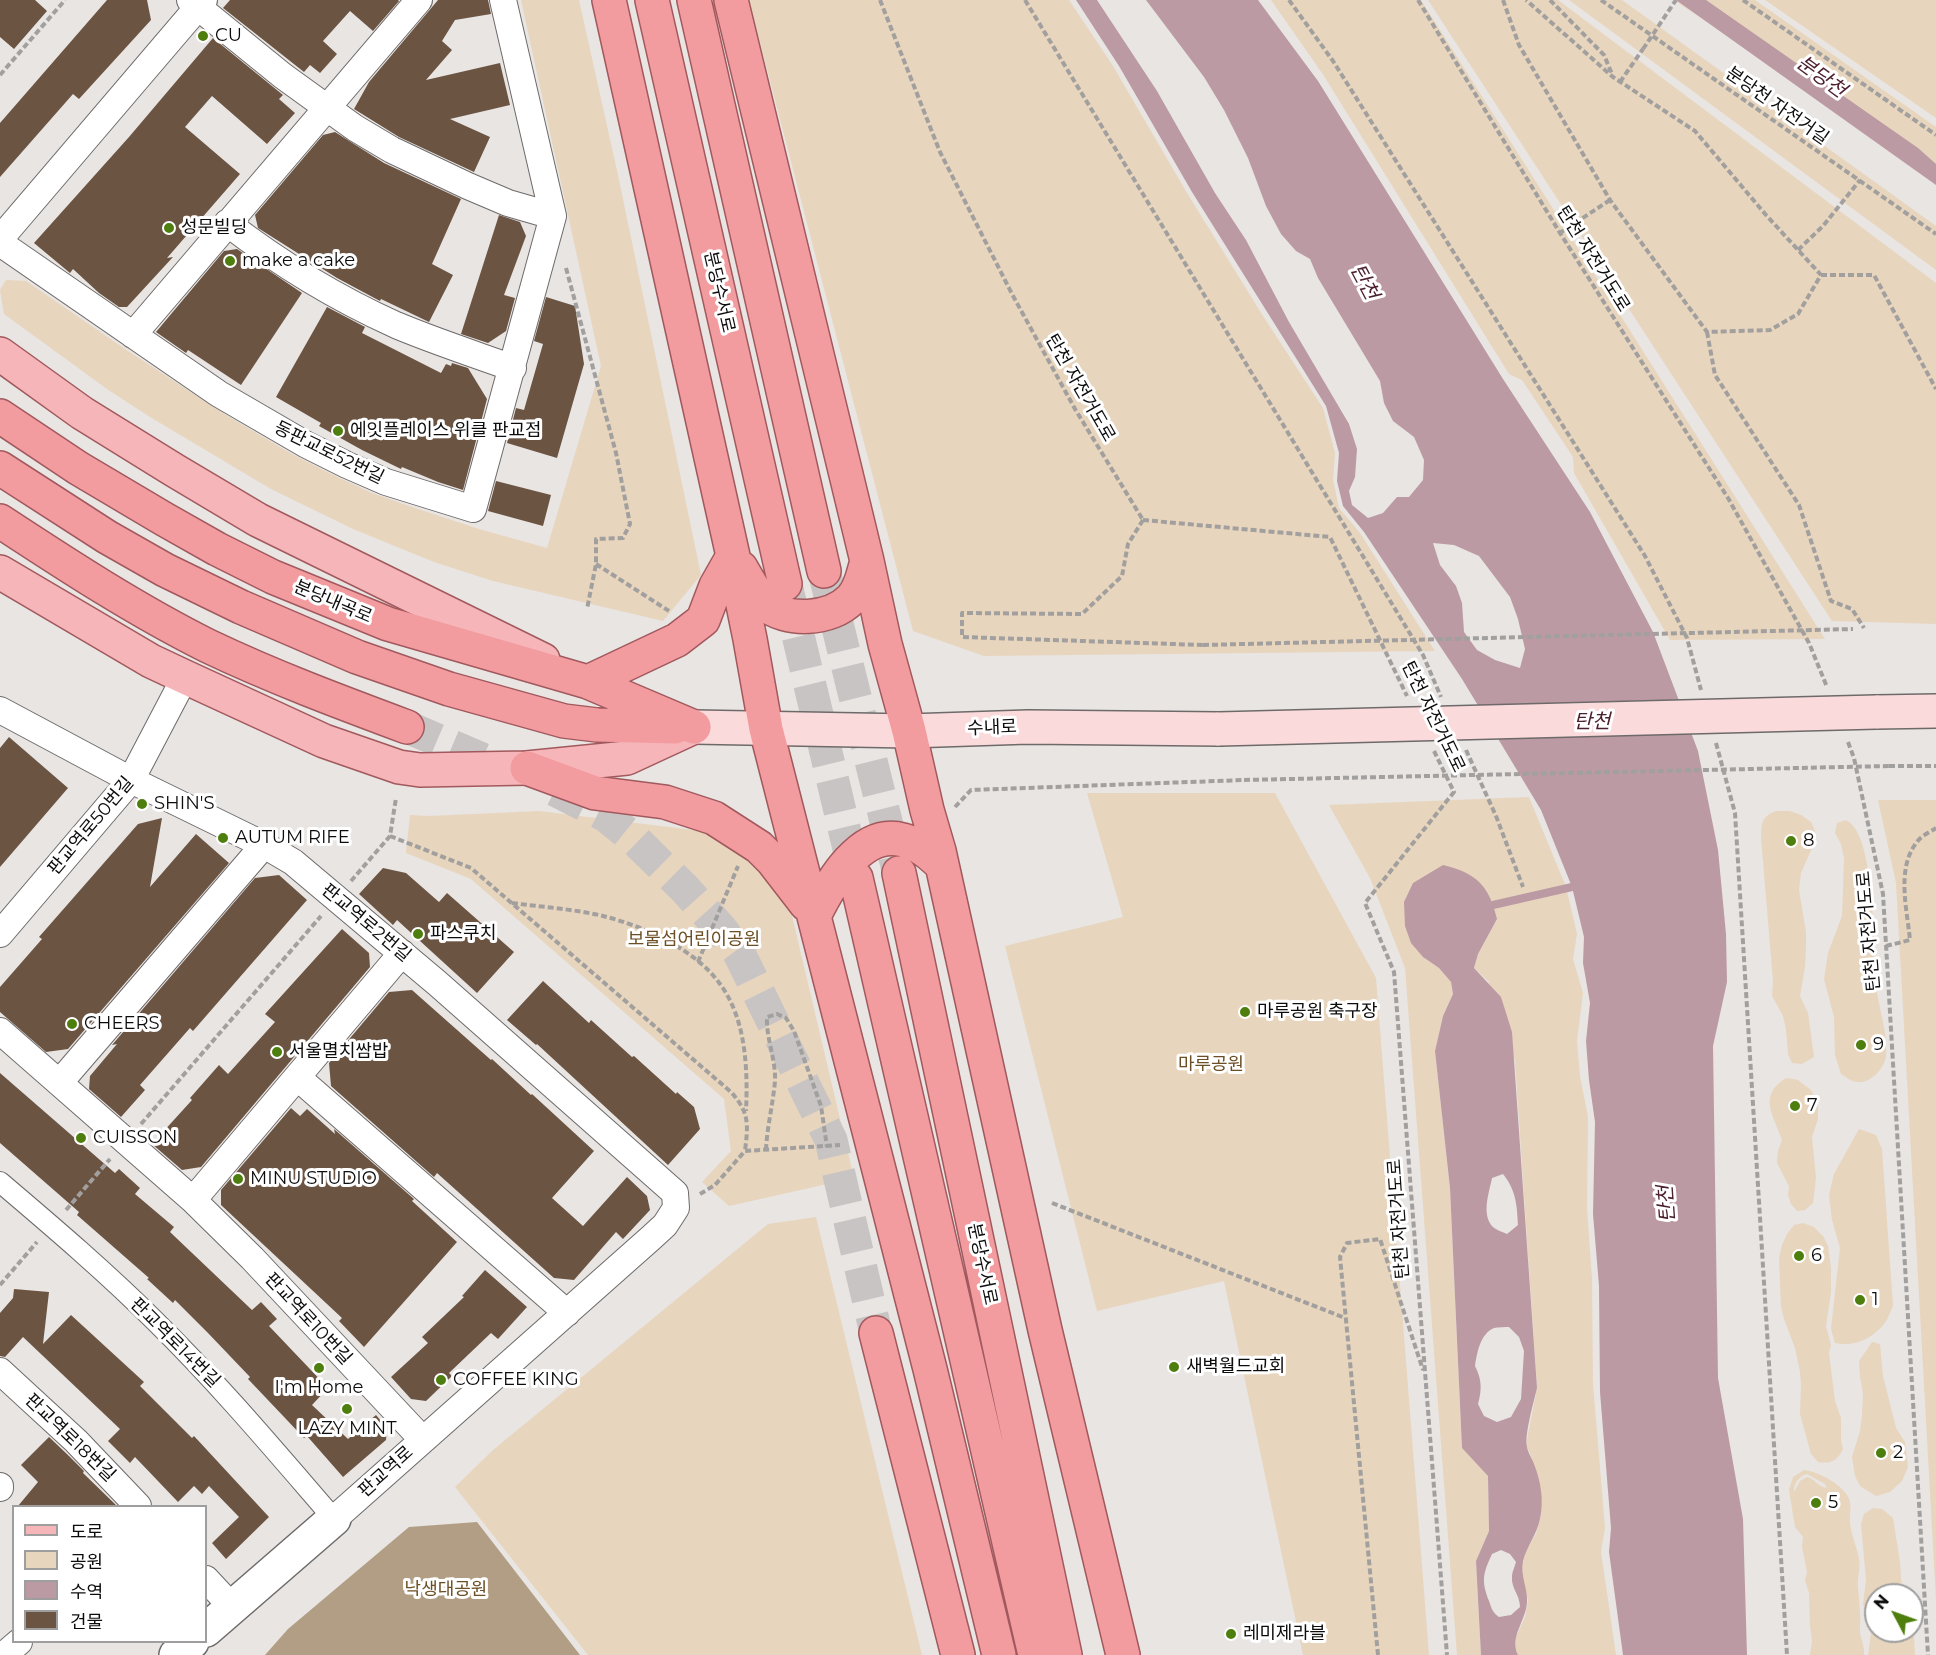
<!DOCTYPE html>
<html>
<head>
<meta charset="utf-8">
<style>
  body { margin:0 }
  #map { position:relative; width:1936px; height:1655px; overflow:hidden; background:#e8e5e3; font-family:Montserrat,"Noto Sans KR",sans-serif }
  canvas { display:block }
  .legend { position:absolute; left:12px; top:1505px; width:195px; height:138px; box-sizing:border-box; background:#fff; border:2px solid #9e9e9e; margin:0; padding:8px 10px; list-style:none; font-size:18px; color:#0d0c0c }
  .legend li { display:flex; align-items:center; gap:12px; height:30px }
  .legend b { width:30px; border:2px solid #9e9e9e }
  .north { position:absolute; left:1864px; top:1583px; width:60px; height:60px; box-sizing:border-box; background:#fff; border:2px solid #9e9e9e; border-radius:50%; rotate:311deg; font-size:16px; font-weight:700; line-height:24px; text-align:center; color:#0d0c0c }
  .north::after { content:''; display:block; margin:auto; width:21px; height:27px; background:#4d7e0e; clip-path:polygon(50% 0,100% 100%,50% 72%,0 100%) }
</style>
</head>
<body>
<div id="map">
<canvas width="1936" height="1655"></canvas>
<ul class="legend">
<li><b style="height:8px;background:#f6b5b8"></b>도로</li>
<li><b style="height:16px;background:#e8d5bd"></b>공원</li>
<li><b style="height:16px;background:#bb9aa4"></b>수역</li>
<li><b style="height:16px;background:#6c5443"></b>건물</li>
</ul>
<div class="north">N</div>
</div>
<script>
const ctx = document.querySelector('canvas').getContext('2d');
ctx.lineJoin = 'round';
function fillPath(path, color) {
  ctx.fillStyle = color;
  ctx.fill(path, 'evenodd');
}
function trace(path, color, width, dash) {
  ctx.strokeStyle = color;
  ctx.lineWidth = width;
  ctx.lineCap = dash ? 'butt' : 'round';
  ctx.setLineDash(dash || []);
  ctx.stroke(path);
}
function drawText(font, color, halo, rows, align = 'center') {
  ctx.font = font + ' Montserrat,"Noto Sans KR",sans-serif';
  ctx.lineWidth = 6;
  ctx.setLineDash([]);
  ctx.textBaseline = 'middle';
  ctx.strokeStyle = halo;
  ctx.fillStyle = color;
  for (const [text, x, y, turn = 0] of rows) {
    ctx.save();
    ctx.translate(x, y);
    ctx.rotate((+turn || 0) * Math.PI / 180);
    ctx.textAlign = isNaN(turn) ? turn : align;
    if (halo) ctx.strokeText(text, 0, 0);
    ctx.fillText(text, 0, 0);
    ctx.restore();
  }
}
fillPath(new Path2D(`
  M521 0H579L618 175 701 575 663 621 493 581 434 562 353 529 271 489 150 417 107 389 4 314 0 290 6 280 26 281 128 351 226 415 292 454 331 474 372 493 412 507 479 529 547 548 601 366Z
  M749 0H1069L1113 66 1187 193 1263 316 1323 408 1335 453 1333 480 1339 508 1360 533 1435 651 984 656 913 631Z
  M1271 0H1421L1825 639 1670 640 1574 473 1573 457 1522 380 1509 374 1324 76Z
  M1428 0H1558L1936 283V624L1832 621Z
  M1569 0H1622L1936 226V270Z
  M1674 0H1755L1936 127V176Z
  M1765 0H1936V118Z
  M1087 793H1275L1376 978 1429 1655H1303L1224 1281 1097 1311 1005 946 1123 917Z
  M1529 797 1566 887 1577 934 1573 959 1583 993 1577 1041 1580 1076 1588 1117 1587 1208 1592 1279 1593 1384 1605 1528 1601 1552 1616 1655H1518L1515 1648 1516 1637 1525 1617 1528 1600 1523 1581 1522 1565 1527 1549 1536 1534 1541 1516 1532 1458 1526 1445 1537 1388 1515 1061 1488 981 1474 968 1478 954 1497 919 1423 957 1439 968 1451 982 1453 994 1443 1016 1435 1051 1450 1188 1462 1448 1488 1475 1489 1531 1476 1561 1481 1655H1457L1405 968 1370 878 1329 805Z
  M1878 800H1936V1600L1896 883Z
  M539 811 709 832 744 851 789 903 854 1178 729 1206 702 1182 731 1151 724 1099 471 879 406 853 410 815 429 816Z
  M1776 811H1790L1801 815 1811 822 1815 831V841L1801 873 1799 890 1806 932V948L1805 967 1800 996 1808 1013 1814 1057 1802 1064 1792 1063 1788 1054 1786 1029 1783 1016 1772 996 1773 981 1761 837C1762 822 1761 817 1776 811Z
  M1846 820C1877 834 1873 960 1877 992 1880 1013 1888 1035 1886 1056 1884 1069 1871 1083 1858 1082 1852 1082 1846 1077 1841 1074L1835 1055 1834 1017 1824 979 1828 953 1842 916 1844 858 1841 844 1835 833 1837 823Z
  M1786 1078 1798 1080 1811 1090 1818 1104V1119L1812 1137 1816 1178 1813 1203 1805 1210 1797 1211 1791 1204 1788 1195 1789 1186 1777 1163 1778 1151 1782 1140C1774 1116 1757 1096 1786 1078Z
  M1859 1129 1876 1135 1882 1149 1893 1306C1890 1312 1888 1319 1884 1324 1872 1339 1854 1347 1835 1343L1831 1329 1840 1248 1832 1220 1829 1195 1834 1174Z
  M816 1217 922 1655H588L455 1487 493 1450 768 1224Z
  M1803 1223 1814 1227 1823 1236 1828 1246 1831 1268V1292L1826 1326 1831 1345 1829 1353 1835 1401 1841 1418V1440L1843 1449C1837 1461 1832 1464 1818 1462L1811 1454 1800 1414 1801 1385 1800 1372 1795 1348 1784 1319 1781 1307 1779 1258 1782 1245 1787 1234 1794 1225Z
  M1872 1342 1880 1344 1883 1376 1896 1428 1905 1442 1908 1467 1902 1481 1890 1492 1876 1496 1860 1486 1855 1476 1852 1457 1860 1431 1862 1415 1863 1393 1860 1377 1859 1361Z
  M1804 1470C1819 1472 1839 1483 1847 1495 1853 1503 1849 1514 1850 1523 1851 1535 1857 1547 1859 1559 1861 1568 1857 1578 1858 1587 1859 1600 1861 1615 1860 1628 1859 1636 1865 1645 1864 1655H1810L1812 1641 1810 1626 1809 1593 1805 1580 1807 1572 1802 1547 1803 1537 1795 1527 1789 1490 1793 1477ZM1807 1474 1825 1484 1827 1488C1818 1487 1815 1479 1807 1477L1800 1481 1794 1492C1793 1484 1799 1476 1807 1474Z
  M1873 1508 1882 1509 1893 1518 1900 1562 1902 1595H1876V1631H1911L1914 1638 1915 1655H1868L1871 1633 1863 1604 1866 1580 1861 1524 1864 1514Z`), '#e8d5bd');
fillPath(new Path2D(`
  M477 1522 580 1655H265L288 1629 409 1527Z`), '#b19e85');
fillPath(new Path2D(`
  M1076 0H1097L1157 91 1215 193 1246 240 1289 322 1349 424 1357 449 1355 477 1349 491 1352 505 1368 518 1383 513 1397 497H1409L1423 480 1424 460 1414 437 1393 421 1384 403 1380 381 1318 278 1310 259 1296 251 1281 234 1266 206 1248 158 1224 110 1204 77 1146 0H1258L1318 81 1503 379 1590 512 1653 632 1698 751 1718 850 1726 934 1727 982 1713 1046 1718 1378 1743 1519 1747 1655H1623L1609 1552 1611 1528 1600 1392 1599 1286 1593 1214 1595 1122 1589 1080 1586 1041 1590 1003 1583 963 1584 937 1572 887 1541 810 1462 679 1364 532 1343 506 1337 481 1339 453 1326 406 1192 192 1119 66ZM1433 543 1454 545 1479 556 1510 597 1518 619 1525 649 1520 668 1495 660 1477 650 1464 632 1462 603 1456 586 1440 565Z
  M1676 0H1706L1918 148 1936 164V185Z
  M1443 865C1476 873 1489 885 1497 919L1478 954 1474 968 1501 997 1512 1032 1537 1388C1534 1401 1524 1436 1527 1447 1528 1453 1532 1458 1534 1464 1541 1482 1544 1500 1540 1519 1537 1534 1527 1546 1523 1561 1520 1575 1528 1589 1527 1602 1526 1621 1509 1637 1518 1655H1481L1476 1561 1489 1531 1488 1476 1462 1448 1450 1188 1435 1051 1443 1016 1453 994 1451 982 1439 968 1423 957 1411 943 1405 926 1404 902 1413 883ZM1503 1174C1516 1190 1517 1205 1518 1225L1507 1234C1503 1232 1496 1230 1493 1227 1481 1215 1489 1193 1492 1178ZM1509 1327 1519 1337 1524 1351 1521 1399 1511 1417 1497 1422 1484 1416 1478 1404C1482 1389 1482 1380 1475 1366 1477 1353 1480 1334 1494 1328 1498 1327 1505 1327 1509 1327ZM1501 1550 1510 1554 1516 1562C1515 1566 1512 1572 1512 1577 1511 1588 1520 1595 1520 1607L1511 1615 1499 1617C1492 1612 1492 1609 1489 1601 1481 1581 1483 1573 1492 1554Z`), '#bb9aa4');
trace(new Path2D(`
  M1493 905 1572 887`), '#bb9aa4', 8);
fillPath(new Path2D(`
  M0 0H35L47 11 14 49 0 37Z
  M107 0H147L151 20 79 99 73 94 0 177V123Z
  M230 0H398L399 1 373 31 350 11 323 41 337 54 320 73 310 65 304 72 223 8Z
  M438 0H488L491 14 455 20 442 41 452 50 426 80 500 63 510 105 450 119 490 137 474 172 399 137 354 109 369 82Z
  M213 38 283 95 279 99 295 113 267 144 212 96 185 127 240 174 167 258 173 257 127 307H119L99 293 73 269 70 273 34 243 129 137Z
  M335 132 384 163 461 199 432 264 453 275 429 322 381 299 380 301 337 278 258 228 255 215 323 135Z
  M499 215 520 222 526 236 504 295 515 298 506 331 488 343 461 334Z
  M237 249 302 293 241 385 188 350 186 353 156 332 224 251Z
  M546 297 575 306 584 364 557 458 507 443 516 408 524 410 543 344 534 341Z
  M327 307 365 327 362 333 441 373 446 364 451 366 452 363 468 368 487 399 463 490 438 482 402 467 401 469 362 450 319 426 321 423 276 397Z
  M496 481 551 495 543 526 488 511Z
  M9 737 68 788 0 867V748Z
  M162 818 150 887 196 834 229 863 68 1049 46 1052 0 1012V987L42 939 39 937 138 824Z
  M383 868 406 873 439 902 447 893 514 952 477 993 397 920 393 925 359 894Z
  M279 875 307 900 193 1031 190 1028 140 1085 145 1090 121 1117 89 1089 90 1076 117 1044 112 1045 255 878Z
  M342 929 369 953 370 967 201 1167 182 1170 152 1144 192 1100 190 1098 219 1065 228 1074 275 1022 265 1014Z
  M543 981 589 1023 591 1020 632 1057 634 1056 676 1094 677 1092 694 1107 700 1129 668 1165 537 1044 536 1045 507 1020Z
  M412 990 491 1060 492 1059 531 1095 532 1094 594 1151 552 1198 583 1226 627 1177 647 1196 650 1210 623 1239 616 1232 574 1280 554 1278 437 1173 434 1177 331 1086 329 1063 389 992Z
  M0 1073 115 1173 119 1169 140 1188 135 1194 174 1227 170 1232 252 1310 261 1302 277 1319 269 1326 328 1388 312 1405 331 1423 348 1439 376 1415 387 1428 386 1440 343 1477 307 1436 304 1438 248 1379 250 1377 208 1333 175 1300 173 1303 147 1279 149 1278 77 1215 79 1212 0 1143Z
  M291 1108 300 1116 307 1109 335 1134 334 1129 414 1199 412 1201 457 1242 364 1347 339 1321 342 1318 221 1205V1190Z
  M485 1270 527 1307 498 1339 491 1333 449 1373 452 1376 426 1401 411 1399 391 1377 428 1343 422 1337 464 1297 462 1296Z
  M14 1289 49 1292 43 1344 71 1315 144 1382 140 1386 192 1438 194 1436 269 1517 226 1559 212 1543 239 1517 209 1486 202 1494 194 1486 178 1502 135 1457 130 1463 108 1441 120 1429 23 1337 5 1357 0 1356V1313L13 1298Z
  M49 1437 69 1456 84 1471 83 1473 117 1506H18L38 1482 21 1465Z`), '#6c5443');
trace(new Path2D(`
  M824 571 897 866
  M787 589 856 878
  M407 727 508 770
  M555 790 606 816 632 837 685 889 721 929 739 953 831 1140 876 1333`), '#c7c4c3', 33, [33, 16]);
const pedestrian = new Path2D(`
  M0 1182C53 1227 107 1273 156 1322 219 1384 276 1452 334 1519`);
const minor = new Path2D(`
  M204 0 198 7 283 76 355 128 392 150 468 186 508 203 553 216
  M227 223C279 263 336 298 396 325 434 341 474 354 513 368
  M0 239 198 7 190 0
  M0 243 219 394 305 444 347 465 386 482 473 509 553 216 503 0
  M133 335 419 0
  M0 710 131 780 264 845 293 862 437 983 675 1193 676 1208 665 1225 652 1237 334 1519
  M0 934 131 780 185 677
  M0 1031 193 1200 252 1258 422 1439
  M297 1077 567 1313
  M60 1082 264 845
  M193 1200 402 953
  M0 1371 76 1441 138 1506
  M0 1486V1488
  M206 1579 233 1608
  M4 1655 19 1642`);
const tertiary = new Path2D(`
  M206 1630 334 1519
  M176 1655 192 1642`);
const secondary = new Path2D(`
  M1876 712 1936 711
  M694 727 909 731 1028 727 1219 729`);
const primary = new Path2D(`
  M0 354 82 413 174 470 258 520 543 660
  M0 572 151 661 185 677 324 741 399 767 420 770 527 768 627 758 694 727`);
const trunk = new Path2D(`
  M609 0 733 556 750 639 766 729 930 1369 999 1655
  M652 0 785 584
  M694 0 824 571
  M731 0 867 561 885 644 909 731 927 810 939 851 1045 1330 1123 1655
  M0 416 78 468 164 519 217 549 273 577 388 624 588 682 694 727
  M0 468 107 537 165 570 241 607 357 657 449 689 564 721 597 725 675 727
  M0 521C67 565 136 610 208 646 273 677 340 702 407 727
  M741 568C747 578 756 595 764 603 786 623 831 620 851 599 861 589 863 574 867 561
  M588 682 677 640 703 620 716 586 733 556
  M527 768 595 793 665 802 714 818 759 847 772 860 806 904
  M899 873 1065 1655
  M856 878 1035 1655
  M815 914C830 884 861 828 903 840 919 844 930 854 942 865
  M876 1333 958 1655`);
trace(pedestrian, '#6e6a6a', 22);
trace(minor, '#6e6a6a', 28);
trace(tertiary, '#6e6a6a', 36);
trace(secondary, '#6e6a6a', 36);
trace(primary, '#a1595d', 36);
trace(trunk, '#a1595d', 36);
trace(new Path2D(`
  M880 0 940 152 1012 294 1075 409 1143 520
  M1025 0 1423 655 1441 697
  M1289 0 1333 61 1645 556 1687 638 1701 690
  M1418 0 1560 233 1728 498 1809 643 1827 687
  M1503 0 1519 45 1610 200 1707 332 1770 330 1798 314 1821 275 1766 215 1695 131 1613 77 1526 0
  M1550 0 1604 55 1612 74
  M1601 0 1936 234
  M1743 0 1936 135
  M0 75 65 0
  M1620 82 1643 49
  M1560 233 1610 200
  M1798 250 1823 226 1860 180
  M566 268 616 453 630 524 623 538 596 539V564L587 609
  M1821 275H1874L1936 389
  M1707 332 1715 375 1799 505 1831 601 1852 609 1864 628
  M1143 520 1330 537 1407 696
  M1143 520 1128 544 1122 576 1082 614 962 613V637L1203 645
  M596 564 669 611
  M1848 742 1854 758 1883 894 1928 1655
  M1716 743 1735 813 1787 1655
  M1466 750 1496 816 1523 887
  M1434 751 1454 792 1365 903 1394 972 1447 1655
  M1889 766H1936
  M955 807 971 790 1244 780
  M390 836 471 868 731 1092C750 1113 748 1125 745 1151
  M351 881 390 836 396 798
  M512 903C542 907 574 909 603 916 643 926 695 949 720 984 746 1019 748 1069 746 1111
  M1886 946 1910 940C1907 909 1896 868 1917 842 1921 836 1930 832 1936 828
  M698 962 738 866
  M141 1124 321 916
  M766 1150C767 1127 773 1104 775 1081 776 1059 766 1039 767 1017L777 1014 786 1018 794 1031 821 1106 827 1147
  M700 1194 715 1185 745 1151 840 1145
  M1052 1203 1345 1318
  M66 1210 110 1159
  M0 1285 37 1242
  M1378 1655 1340 1257 1347 1243 1380 1239 1423 1370`), '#a2a09e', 4, [6, 3]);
trace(pedestrian, '#fff', 20);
trace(minor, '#fff', 26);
trace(tertiary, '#fff', 33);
trace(secondary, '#fadadb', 33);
trace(primary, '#f6b5b8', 33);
trace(trunk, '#f39ca0', 33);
const secondaryBridge = new Path2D(`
  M1219 729 1876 712`);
trace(secondaryBridge, '#6e6a6a', 36, []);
trace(new Path2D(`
  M1643 49 1676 0
  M1203 645 1853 629
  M1244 780 1889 766`), '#a2a09e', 4, [6, 3]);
trace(secondaryBridge, '#fadadb', 33);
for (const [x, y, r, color] of [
  [203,36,6,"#4d7e0e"],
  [169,228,6,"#4d7e0e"],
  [230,261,6,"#4d7e0e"],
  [338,431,6,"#4d7e0e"],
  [142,804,6,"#4d7e0e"],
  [223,838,6,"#4d7e0e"],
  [1791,841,6,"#4d7e0e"],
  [418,934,6,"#4d7e0e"],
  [1245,1012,6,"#4d7e0e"],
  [72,1024,6,"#4d7e0e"],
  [1861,1045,6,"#4d7e0e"],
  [277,1052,6,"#4d7e0e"],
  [1795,1106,6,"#4d7e0e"],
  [81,1138,6,"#4d7e0e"],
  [238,1179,6,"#4d7e0e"],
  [1799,1256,6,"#4d7e0e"],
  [1860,1300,6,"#4d7e0e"],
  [1174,1367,6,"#4d7e0e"],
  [319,1368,6,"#4d7e0e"],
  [441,1380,6,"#4d7e0e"],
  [347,1409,6,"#4d7e0e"],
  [1881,1453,6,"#4d7e0e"],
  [1816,1503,6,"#4d7e0e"],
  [1231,1634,6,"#4d7e0e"]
]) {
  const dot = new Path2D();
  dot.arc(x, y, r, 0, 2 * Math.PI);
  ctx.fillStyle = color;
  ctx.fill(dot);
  trace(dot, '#fff', 2);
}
drawText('18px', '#0d0c0c', '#fff', [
  ["CU",215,36],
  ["성문빌딩",181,228],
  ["make a cake",242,261],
  ["에잇플레이스 위클 판교점",350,431],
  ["SHIN'S",154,804],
  ["AUTUM RIFE",235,838],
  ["8",1803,841],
  ["파스쿠치",430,934],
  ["마루공원 축구장",1257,1012],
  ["CHEERS",84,1024],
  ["9",1873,1045],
  ["서울멸치쌈밥",289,1052],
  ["7",1807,1106],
  ["CUISSON",93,1138],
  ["MINU STUDIO",250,1179],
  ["6",1811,1256],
  ["1",1872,1300],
  ["새벽월드교회",1186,1367],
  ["COFFEE KING",453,1380],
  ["I'm Home",319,1388,"center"],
  ["LAZY MINT",347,1429,"center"],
  ["2",1893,1453],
  ["5",1828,1503],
  ["레미제라블",1243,1634]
], 'left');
drawText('18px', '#0d0c0c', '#fff', [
  ["분당천 자전거길",1777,106,35],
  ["탄천 자전거도로",1593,259,58],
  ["분당수서로",719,292,77],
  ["탄천 자전거도로",1080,388,60],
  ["동판교로52번길",329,453,26],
  ["분당내곡로",333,602,23],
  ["탄천 자전거도로",1433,717,64],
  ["수내로",992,728,-2],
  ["판교역로50번길",91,826,-50],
  ["판교역로2번길",366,923,40],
  ["탄천 자전거도로",1869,931,-95],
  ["탄천 자전거도로",1399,1219,-94],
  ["분당수서로",982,1264,78],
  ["판교역로10번길",308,1319,47],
  ["판교역로14번길",175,1343,45],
  ["판교역로18번길",70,1438,44],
  ["판교역로",386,1472,-42]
]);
drawText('18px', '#6c4f24', '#fff', [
  ["보물섬어린이공원",694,940],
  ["마루공원",1211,1065],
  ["낙생대공원",446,1590]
]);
drawText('italic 20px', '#4d2030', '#fff', [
  ["분당천",1821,77,36],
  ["탄천",1364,282,62],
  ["탄천",1592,722],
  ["탄천",1667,1204,-94]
]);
</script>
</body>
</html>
